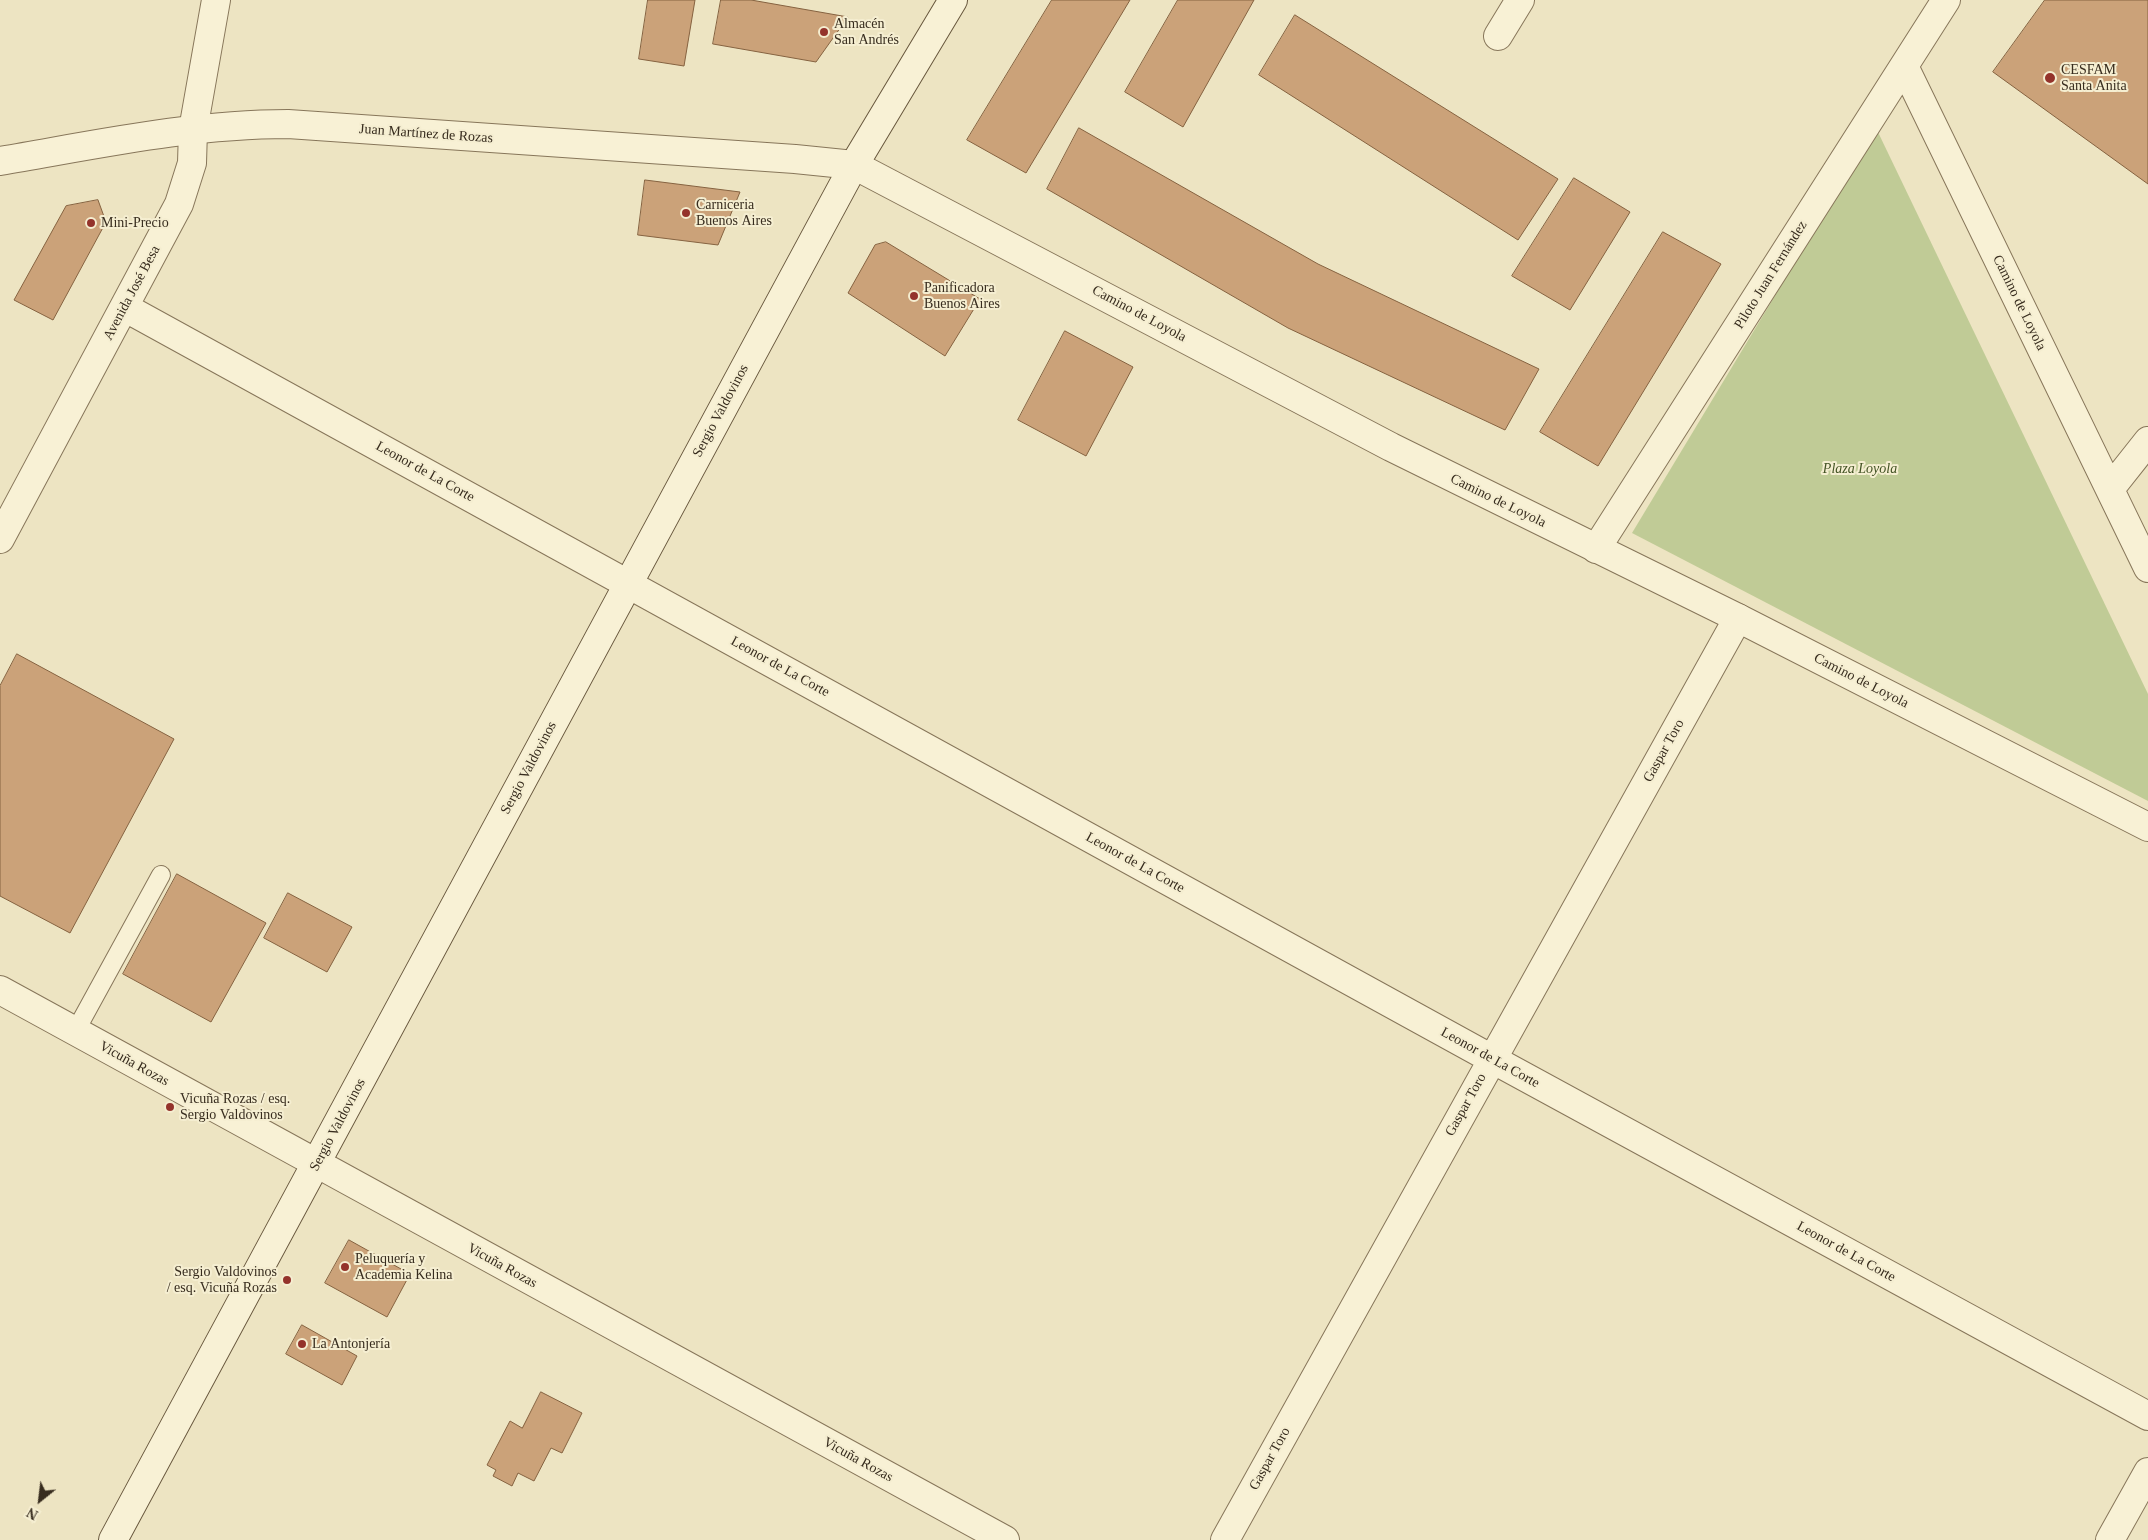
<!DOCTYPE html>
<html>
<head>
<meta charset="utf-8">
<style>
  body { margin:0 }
  #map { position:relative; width:2148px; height:1540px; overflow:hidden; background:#ede4c2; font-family:"Times New Roman",serif }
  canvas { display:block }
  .north { position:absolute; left:15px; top:1475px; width:50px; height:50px; -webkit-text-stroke:4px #f5eed1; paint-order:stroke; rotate:209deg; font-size:14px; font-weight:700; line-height:20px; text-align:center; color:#372c1e }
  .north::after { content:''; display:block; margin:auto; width:18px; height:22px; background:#372c1e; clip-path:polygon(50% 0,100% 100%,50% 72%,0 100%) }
</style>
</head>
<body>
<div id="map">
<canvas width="2148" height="1540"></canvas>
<div class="north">N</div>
</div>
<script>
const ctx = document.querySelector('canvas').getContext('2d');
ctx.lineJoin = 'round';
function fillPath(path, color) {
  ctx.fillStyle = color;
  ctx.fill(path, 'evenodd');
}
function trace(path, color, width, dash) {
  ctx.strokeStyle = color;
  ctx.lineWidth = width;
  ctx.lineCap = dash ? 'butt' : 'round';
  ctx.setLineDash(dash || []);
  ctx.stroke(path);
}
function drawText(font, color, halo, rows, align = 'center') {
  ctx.font = font + ' "Times New Roman",serif';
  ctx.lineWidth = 4;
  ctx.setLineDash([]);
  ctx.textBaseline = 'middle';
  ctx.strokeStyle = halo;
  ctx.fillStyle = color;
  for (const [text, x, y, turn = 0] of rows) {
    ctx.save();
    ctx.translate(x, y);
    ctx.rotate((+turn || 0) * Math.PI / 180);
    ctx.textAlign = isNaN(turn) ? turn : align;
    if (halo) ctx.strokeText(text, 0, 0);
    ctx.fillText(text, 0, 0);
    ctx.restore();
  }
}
fillPath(new Path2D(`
  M1876 128 2148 694V801L1632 533Z`), '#c0cb96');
const building = new Path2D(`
  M648 0H695L684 66 639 59Z
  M721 0H751L848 17 816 62 713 44Z
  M1052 0H1130L1026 173 967 140Z
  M1178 0H1254L1183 127 1125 92Z
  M2045 0H2148V184L1993 72Z
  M1295 15 1558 179 1518 240 1259 75Z
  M1079 128 1318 264 1539 369 1505 430 1288 328 1047 189Z
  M1574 178 1630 212 1570 310 1512 276Z
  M645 180 740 192 718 245 638 235Z
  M98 200 106 222 53 320 14 300 66 206Z
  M1663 232 1721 264 1598 466 1540 432Z
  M886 242 980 299 945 356 848 293 875 245Z
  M1065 331 1133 367 1086 456 1018 420Z
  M17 654 174 739 70 933 0 896V686Z
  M177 874 266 923 211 1022 123 974Z
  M288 893 352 927 327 972 264 938Z
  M349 1240 410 1274 387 1317 325 1283Z
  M302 1325 357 1356 342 1385 286 1354Z
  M541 1392 582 1413 562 1453 551 1448 534 1481 518 1473 512 1486 493 1476 496 1470 487 1465 510 1421 522 1428Z`);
fillPath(building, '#cba279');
trace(building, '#856240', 1);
const service = new Path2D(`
  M75 1032 161 875`);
const minor = new Path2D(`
  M1498 36 1520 0
  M1904 66 2148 568
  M124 307 1492 1059 2148 1416
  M2110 489 2148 441
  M0 539 179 204 192 163 193 130 216 0
  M1596 549 1946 0
  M1225 1540 1738 618
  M2110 1540 2148 1472`);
const tertiary = new Path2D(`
  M0 161C95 145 191 124 288 124L795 159 854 165 1391 447 1738 618 2148 827
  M0 990 1005 1540`);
const secondary = new Path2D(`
  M113 1540 854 165 953 0`);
trace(service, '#87765a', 20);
trace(minor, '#87765a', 30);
trace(tertiary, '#87765a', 30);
trace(secondary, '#68573d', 30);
trace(service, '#f8f1d5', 18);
trace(minor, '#f8f1d5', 28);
trace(tertiary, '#f8f1d5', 28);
trace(secondary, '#f8f1d5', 28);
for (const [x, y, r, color] of [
  [824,32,5,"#94332b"],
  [2050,78,6,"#94332b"],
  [686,213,5,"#94332b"],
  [91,223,5,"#94332b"],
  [914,296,5,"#94332b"],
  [170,1107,5,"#94332b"],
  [345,1267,5,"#94332b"],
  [287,1280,5,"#94332b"],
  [302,1344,5,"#94332b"]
]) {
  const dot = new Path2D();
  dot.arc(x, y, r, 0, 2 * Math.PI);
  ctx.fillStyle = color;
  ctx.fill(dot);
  trace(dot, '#f5eed1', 2);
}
drawText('14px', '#372c1e', '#f5eed1', [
  ["Almacén",834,24],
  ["San Andrés",834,40],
  ["CESFAM",2061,70],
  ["Santa Anita",2061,86],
  ["Carniceria",696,205],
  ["Buenos Aires",696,221],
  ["Mini-Precio",101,223],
  ["Panificadora",924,288],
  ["Buenos Aires",924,304],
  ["Vicuña Rozas / esq.",180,1099],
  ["Sergio Valdovinos",180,1115],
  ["Peluquería y",355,1259],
  ["Academia Kelina",355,1275],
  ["Sergio Valdovinos",277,1272,"right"],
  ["/ esq. Vicuña Rozas",277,1288,"right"],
  ["La Antonjería",312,1344]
], 'left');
drawText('14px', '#372c1e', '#f5eed1', [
  ["Juan Martínez de Rozas",426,134,4],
  ["Piloto Juan Fernández",1771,275,-58],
  ["Avenida José Besa",132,293,-62],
  ["Camino de Loyola",2019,303,64],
  ["Camino de Loyola",1139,314,28],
  ["Sergio Valdovinos",721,411,-62],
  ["Leonor de La Corte",425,472,29],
  ["Camino de Loyola",1498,501,26],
  ["Leonor de La Corte",780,667,29],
  ["Camino de Loyola",1861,681,27],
  ["Gaspar Toro",1664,751,-61],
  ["Sergio Valdovinos",529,768,-62],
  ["Leonor de La Corte",1135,863,29],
  ["Leonor de La Corte",1490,1058,29],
  ["Vicuña Rozas",134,1064,29],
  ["Gaspar Toro",1466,1105,-61],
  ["Sergio Valdovinos",338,1125,-62],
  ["Leonor de La Corte",1846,1252,29],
  ["Vicuña Rozas",502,1266,29],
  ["Gaspar Toro",1270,1459,-61],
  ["Vicuña Rozas",858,1460,29]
]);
drawText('italic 14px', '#435324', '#f5eed1', [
  ["Plaza Loyola",1860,469]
]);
</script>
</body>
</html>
